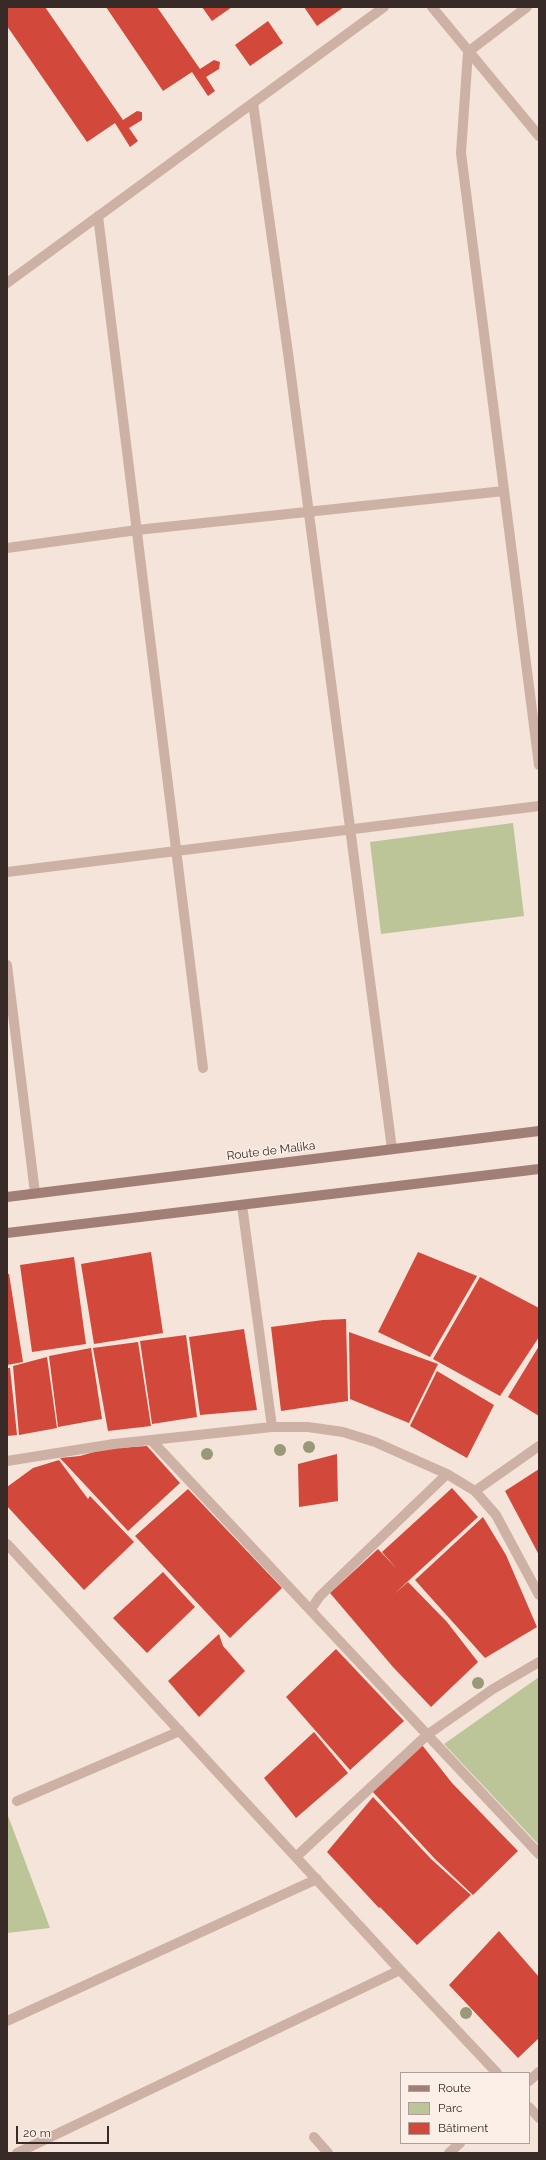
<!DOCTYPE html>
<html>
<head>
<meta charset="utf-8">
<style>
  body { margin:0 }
  #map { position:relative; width:546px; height:2160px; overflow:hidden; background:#f4e4da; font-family:Raleway,sans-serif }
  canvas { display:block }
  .frame { position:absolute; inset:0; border:8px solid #382a27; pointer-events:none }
  .legend { position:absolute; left:400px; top:2072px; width:130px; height:72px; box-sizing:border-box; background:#fbefe7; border:1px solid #ada09a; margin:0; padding:5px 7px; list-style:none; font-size:12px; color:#382a27 }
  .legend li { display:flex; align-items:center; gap:8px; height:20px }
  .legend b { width:20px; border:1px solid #ada09a }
  .scale { position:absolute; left:16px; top:2126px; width:93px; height:18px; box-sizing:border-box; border:2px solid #382a27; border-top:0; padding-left:5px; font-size:12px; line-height:14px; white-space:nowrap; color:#382a27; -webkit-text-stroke:3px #fbefe7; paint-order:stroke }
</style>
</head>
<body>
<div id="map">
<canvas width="546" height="2160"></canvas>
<div class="frame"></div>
<ul class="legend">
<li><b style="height:5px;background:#a17f76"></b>Route</li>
<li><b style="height:11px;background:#bcc598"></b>Parc</li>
<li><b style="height:11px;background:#d2483a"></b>Bâtiment</li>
</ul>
<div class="scale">20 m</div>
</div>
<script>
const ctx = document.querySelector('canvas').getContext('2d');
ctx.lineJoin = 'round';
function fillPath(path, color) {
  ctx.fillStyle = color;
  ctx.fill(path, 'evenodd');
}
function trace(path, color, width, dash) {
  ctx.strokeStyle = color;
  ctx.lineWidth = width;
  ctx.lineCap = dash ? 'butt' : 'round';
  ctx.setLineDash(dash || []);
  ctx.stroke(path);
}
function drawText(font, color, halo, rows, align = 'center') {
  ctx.font = font + ' Raleway,sans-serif';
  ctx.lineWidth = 3;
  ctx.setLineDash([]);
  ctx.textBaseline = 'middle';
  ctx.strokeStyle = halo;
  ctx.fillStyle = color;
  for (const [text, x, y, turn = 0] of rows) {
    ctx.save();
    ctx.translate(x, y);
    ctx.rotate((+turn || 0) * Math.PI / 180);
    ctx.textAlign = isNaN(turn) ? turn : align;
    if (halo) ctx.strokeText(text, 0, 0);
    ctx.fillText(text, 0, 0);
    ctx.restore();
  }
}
fillPath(new Path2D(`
  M513 823 524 916 381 934 370 842Z
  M539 1677V1845L444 1744Z
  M7 1813 50 1928 7 1933Z`), '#bcc598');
fillPath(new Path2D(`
  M7 7H45L123 120 137 111 142 112V120L129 128 138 141 130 147 115 123 87 142 7 26Z
  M106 7H157L200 69 214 60 220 62 219 69 206 77 215 91 208 96 192 72 163 91Z
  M202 7H232L212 21Z
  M304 7H344L317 26Z
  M268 21 283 43 250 66 235 45Z
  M151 1252 163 1333 94 1344 81 1264Z
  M418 1252 477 1276 430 1357 378 1332Z
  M74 1257 86 1344 32 1352 20 1265Z
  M7 1274H9L23 1362 7 1365Z
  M480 1277 539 1308V1337L500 1396 433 1359Z
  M346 1319 348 1401 281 1411 271 1327 323 1320Z
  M244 1329 257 1410 200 1415 189 1337Z
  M349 1332 438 1364 409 1423 350 1399Z
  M186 1335 197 1417 152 1424 140 1341Z
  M138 1342 151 1426 108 1431 93 1348Z
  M539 1346V1416L508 1397Z
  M91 1348 102 1419 58 1427 49 1356Z
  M47 1357 57 1428 19 1435 13 1366Z
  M7 1368H10L17 1435 7 1436Z
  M437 1371 494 1405 467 1458 410 1426Z
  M147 1446 180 1483 128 1531 60 1458 80 1456 104 1449Z
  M337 1454 338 1501 299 1507 298 1464Z
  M59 1460 88 1499 90 1496 134 1542 84 1590 7 1506V1487L33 1468Z
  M539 1469V1555L505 1491Z
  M452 1488 478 1517 394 1594 408 1582 447 1622 478 1662 431 1707 393 1667 330 1593 378 1549 397 1569 382 1552Z
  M188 1489 282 1588 230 1638 135 1536Z
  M483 1517 506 1555 537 1627 485 1658 415 1580Z
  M163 1572 195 1607 147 1653 113 1618Z
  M219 1634 223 1646 245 1671 199 1717 168 1681Z
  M336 1649 404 1721 350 1770 286 1697Z
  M314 1732 348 1773 296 1818 264 1778Z
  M422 1745 452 1783 518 1851 473 1895 435 1859 372 1791Z
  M373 1797 431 1859 471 1895 417 1945 380 1907 394 1893 379 1908 327 1852Z
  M499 1931 539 1977V2038L518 2058 449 1985Z`), '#d2483a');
trace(new Path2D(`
  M475 1491 539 1446`), '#cdb1a5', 10);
trace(new Path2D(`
  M432 7 539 136
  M527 7 468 52 461 153 539 765
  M253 103 288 353 392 1149
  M98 216 203 1068
  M7 283 384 7
  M7 548 137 530 504 491
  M7 872 539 806
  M7 965 35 1193
  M242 1205 272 1427
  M152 1441 539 1854
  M7 1461 114 1444 272 1427H308L343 1432 375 1442 447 1474 475 1491 496 1515 539 1595
  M7 1544 400 1970 497 2073
  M311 1609 320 1596 447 1474
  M17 1801 180 1731
  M297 1856 427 1735 493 1689 539 1662
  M7 2021 317 1879
  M529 2081 539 2072
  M529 2107 539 2118
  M314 2137 328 2153
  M17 2153 400 1970
  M449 2153 460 2143`), '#cdb1a5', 10);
trace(new Path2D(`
  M7 1197 539 1131
  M7 1233 539 1169`), '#a17f76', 10);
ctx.fillStyle = '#999878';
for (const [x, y] of [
  [309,1447],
  [280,1450],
  [207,1454],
  [478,1683],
  [466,2013]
]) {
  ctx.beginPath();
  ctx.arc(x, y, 6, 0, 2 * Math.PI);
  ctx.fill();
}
drawText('12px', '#382a27', '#fbefe7', [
  ["Route de Malika",271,1151,-7]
]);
</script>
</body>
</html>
